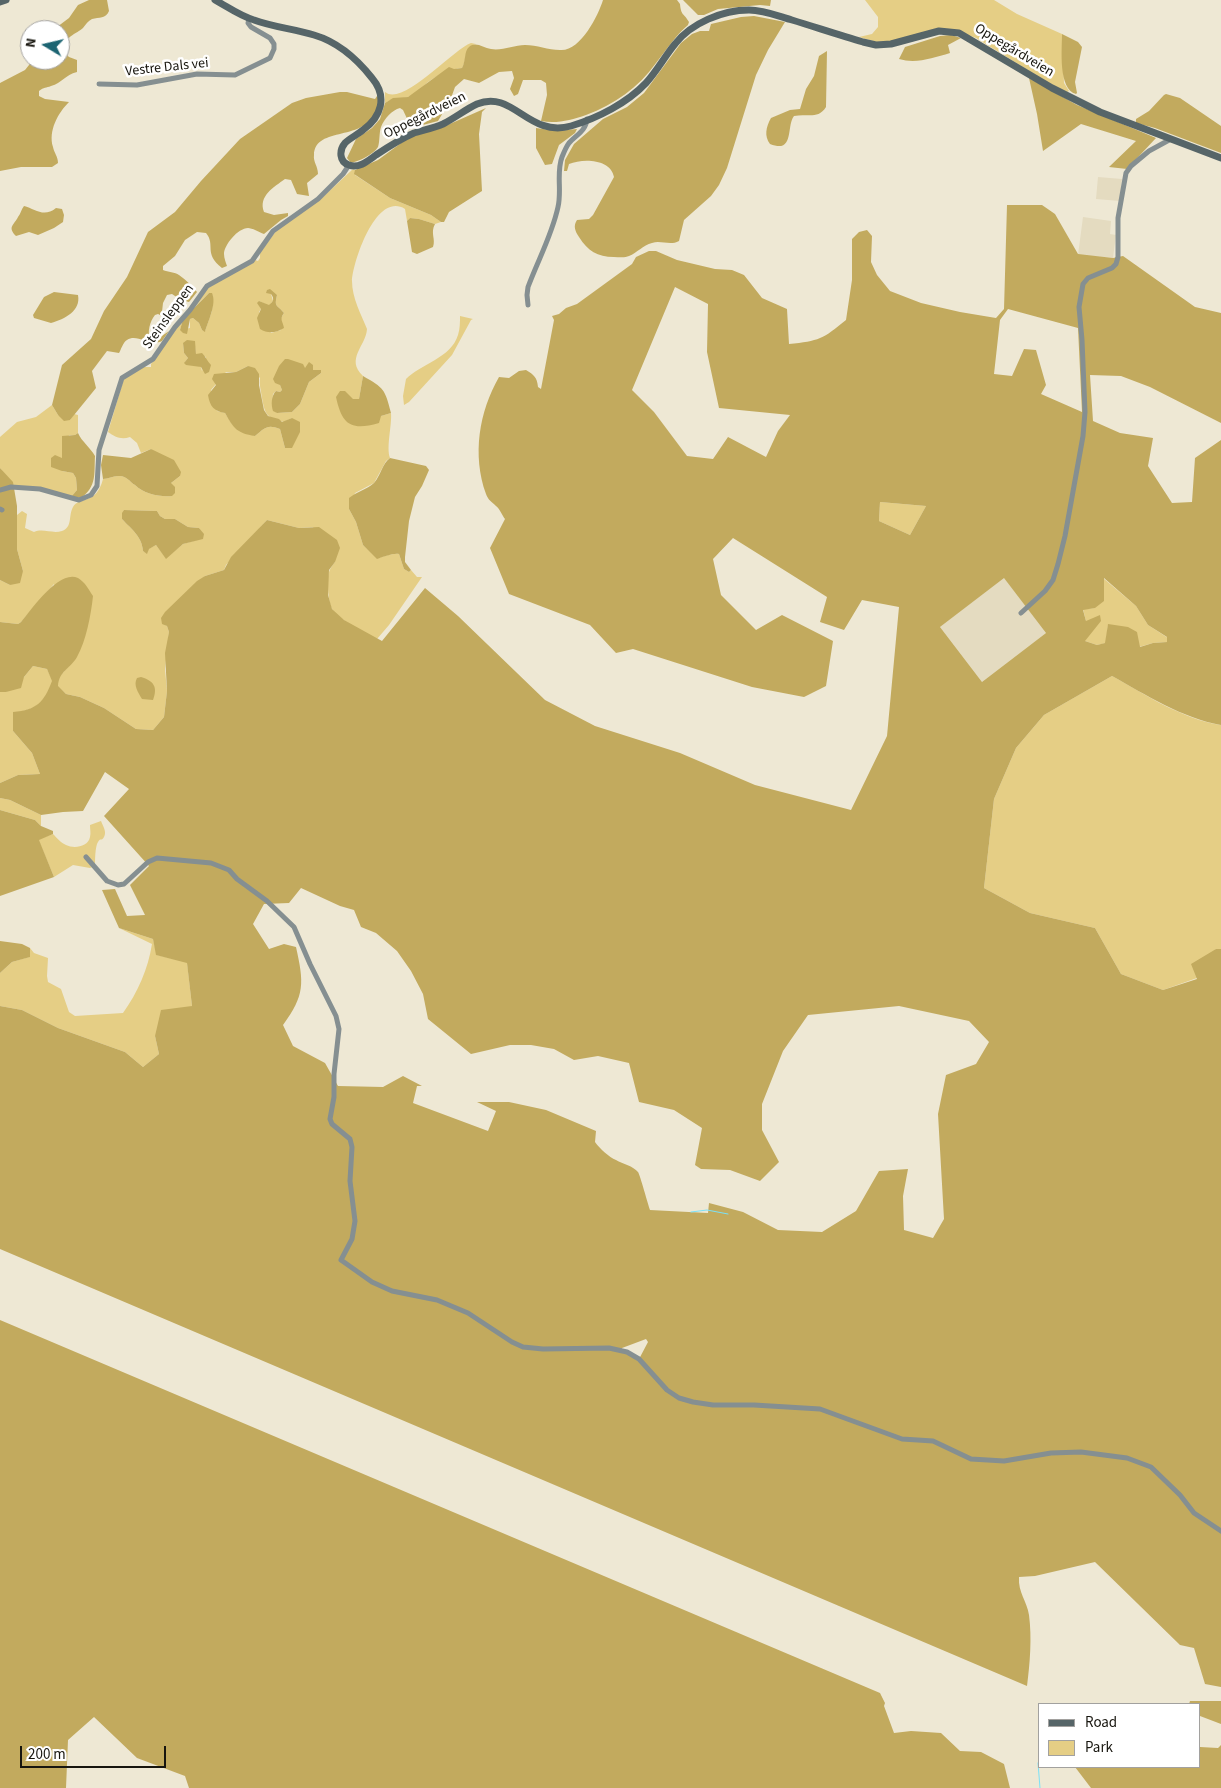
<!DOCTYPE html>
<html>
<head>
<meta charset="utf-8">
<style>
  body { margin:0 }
  #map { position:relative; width:1221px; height:1788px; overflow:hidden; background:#eee8d4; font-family:"Source Sans 3",sans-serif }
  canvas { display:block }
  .legend { position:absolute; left:1038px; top:1703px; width:162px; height:65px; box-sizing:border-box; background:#fff; border:1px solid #a2a19f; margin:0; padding:6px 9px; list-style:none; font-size:15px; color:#17150e }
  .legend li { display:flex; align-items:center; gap:10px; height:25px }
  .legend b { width:25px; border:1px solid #a2a19f }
  .north { position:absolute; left:20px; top:20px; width:50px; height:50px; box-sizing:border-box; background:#fff; border:1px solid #a2a19f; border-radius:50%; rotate:279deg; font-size:14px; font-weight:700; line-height:20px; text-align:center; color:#17150e }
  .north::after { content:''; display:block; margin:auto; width:18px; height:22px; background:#1c6472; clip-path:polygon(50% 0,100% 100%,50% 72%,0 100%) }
  .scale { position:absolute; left:20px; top:1746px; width:146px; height:22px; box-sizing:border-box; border:2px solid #17150e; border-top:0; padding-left:6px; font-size:15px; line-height:18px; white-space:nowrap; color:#17150e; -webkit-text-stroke:4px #fff; paint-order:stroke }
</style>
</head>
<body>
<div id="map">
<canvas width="1221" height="1788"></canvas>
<ul class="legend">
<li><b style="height:6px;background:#566568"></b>Road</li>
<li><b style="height:14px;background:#e5ce85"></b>Park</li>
</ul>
<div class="north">N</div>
<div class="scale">200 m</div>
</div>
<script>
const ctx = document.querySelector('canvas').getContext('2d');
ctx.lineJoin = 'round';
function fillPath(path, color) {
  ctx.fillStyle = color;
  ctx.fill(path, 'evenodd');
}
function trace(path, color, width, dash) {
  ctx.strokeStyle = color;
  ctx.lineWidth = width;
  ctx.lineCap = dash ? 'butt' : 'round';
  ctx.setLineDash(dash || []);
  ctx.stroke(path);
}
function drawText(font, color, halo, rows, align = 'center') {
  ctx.font = font + ' "Source Sans 3",sans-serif';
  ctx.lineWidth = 5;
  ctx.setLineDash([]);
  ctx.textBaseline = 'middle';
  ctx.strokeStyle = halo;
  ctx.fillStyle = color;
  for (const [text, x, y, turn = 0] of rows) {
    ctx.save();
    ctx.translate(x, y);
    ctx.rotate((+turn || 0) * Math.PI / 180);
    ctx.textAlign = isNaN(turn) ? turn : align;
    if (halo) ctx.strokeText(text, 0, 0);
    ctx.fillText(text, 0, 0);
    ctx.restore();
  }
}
fillPath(new Path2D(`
  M1098 177 1122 179 1120 201 1096 199Z
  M1083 217 1111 221 1110 234 1116 235 1113 258 1078 255Z
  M1004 577 1046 633 982 682 940 627Z`), '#e4dbc0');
fillPath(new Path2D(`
  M865 0H994L1017 14 1062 34 1064 83 1069 91 1065 93 976 38 955 30 893 41 877 42 859 37 872 34 878 27V17Z
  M471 43 476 44C463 48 468 58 462 68 451 69 440 74 431 80 423 85 418 94 408 97 400 100 393 97 385 103V92C403 107 452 50 471 43Z
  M353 169 355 170V175L390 198 431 215 441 222 435 224 419 219 410 218 407 221 405 209C376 191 353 262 352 281 352 298 361 314 367 329 366 346 345 359 363 376L359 399H353L340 391 381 416 391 413C392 426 386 447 390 458L386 461 374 483 355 493 349 509 356 522 363 545 377 558C383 557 393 553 399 554L404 569 409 572 411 570 417 577H422L389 625 377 639C365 632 337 620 331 607 329 601 328 594 328 588 327 577 328 570 335 562L313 527 299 528 267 520 226 565 224 570 205 576 162 623 167 626 169 632 165 669 167 691 164 717 153 730 136 729 104 708 80 697 66 694 57 686 58 678 69 666 54 584 21 622 18 624 0 622V580L10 585 23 571 17 549V515L22 511 27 514 25 528 34 532C43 528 52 534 62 531 73 527 68 516 73 507 79 496 96 506 103 479 108 479 113 476 118 476 126 475 129 481 135 485 144 494 159 497 172 496L171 483 180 476 151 449 141 453 137 443 130 437C121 440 115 437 108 432L124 378 144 367H151V364L183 319 180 330 190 328V319L193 318 199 323 202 330 205 331 212 311 213 296 209 293 195 306 206 289 255 260 258 261 260 258V253L276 231 323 197ZM271 294 277 295C274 308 277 304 284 313L281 318V330L271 333 259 312 261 309 259 301 269 306 273 301ZM183 343 195 347 196 354 206 357V361L202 371 201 367C196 364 190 364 185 362L188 358 184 353ZM309 363 313 370 321 373 309 382 300 404 292 412 277 413 272 405 273 394 276 391 280 392 282 390 280 385 307 367ZM248 366 260 378C259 385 261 390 262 398 265 414 266 418 284 422L292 418 285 448 280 429C267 424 265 428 255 436L232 424 225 413 217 411 211 390 226 372H236ZM124 510 157 511 160 516 165 519H175L188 527 199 528 203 538 183 544 166 558 156 545 148 549 147 553 143 551C142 536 131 529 122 519Z
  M460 316 473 319 471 320 452 355 409 402 404 405 403 396 406 379C421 364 451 358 458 335 460 329 460 322 460 316Z
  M52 405 58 415 70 420 74 414 78 415V433L75 435H69L63 450 62 471 73 473 76 478 77 490 71 497 14 486 0 468V437L17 422 36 417Z
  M880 502 926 506 910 535 879 521Z
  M1103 578 1136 606 1148 625 1168 638 1167 642 1153 643 1139 647 1108 625 1106 643 1097 645 1085 641 1086 621 1083 609 1095 608Z
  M33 666 47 669 53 681C43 704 38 709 13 713V731L32 753 40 774 18 775 0 783V692H6L24 677Z
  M1112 676C1146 695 1182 719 1221 725V949H1216L1197 978 1163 990 1121 974 1095 928 1030 913 984 888 994 799 1016 748 1044 715Z
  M0 798 10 800 41 815V826L35 820 0 810Z
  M101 821C103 826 107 832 104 837 101 842 101 837 98 842 95 846 95 862 95 866L90 868 73 865 54 877 38 839 53 834C57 838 61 843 66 845 74 849 88 847 90 837 91 833 90 829 90 825Z
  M119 928 153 939 157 955 187 962 192 1006 155 1036 159 1054 143 1067 125 1052 58 1028 22 1010 0 1006V973L12 962 29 957 30 948 34 953 48 958 47 976 48 982 61 989 69 1012 75 1016 123 1013C138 992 148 969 152 944Z`), '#e5ce85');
fillPath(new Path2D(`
  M89 0H107L109 11C106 19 99 17 92 19 88 21 86 24 83 28 73 36 63 37 64 52L69 57 77 60V72C65 75 62 83 51 86 46 88 44 87 39 91V96L45 99 69 102C58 113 48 131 53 147 54 153 58 156 58 163L52 167H21L0 171V83L25 70 33 60H60V30H53L69 18 78 5Z
  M603 0H677L680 4C681 16 684 13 689 22L688 25C675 36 667 49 656 63 638 88 615 104 586 115 571 120 557 124 541 121L547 95 546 83 541 80H523L518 94 514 96 510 89 514 78 512 71 499 72 479 83 464 79 455 87 450 101 438 121 419 126 410 125 403 110 400 108C392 110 384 119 381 127 379 133 380 141 378 147 373 155 359 161 351 163L347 158 356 139 372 128 380 119 385 103 393 98 408 97 449 67 454 69 462 68C466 61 464 51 469 47 476 41 483 48 491 49 502 51 514 45 525 45 537 45 548 50 560 50 580 52 598 16 603 0Z
  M683 0H771L770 6 760 5 718 9 704 15H698Z
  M754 16 785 22 768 50 756 75 727 168 719 185 711 196 684 220 679 241C670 246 661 240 652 243 643 245 637 253 629 256 625 258 619 257 614 257 597 257 588 251 579 237 575 231 573 226 577 220L589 219 593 215 614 177C611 159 583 158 569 164L567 171H564L565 160 574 144 603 119 627 107 644 93 681 43 692 34 700 31H709L711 24 741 17Z
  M1062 34 1078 42 1082 47 1075 82 1077 93 1076 94C1058 89 1062 50 1062 34Z
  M951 35 961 38 948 45 950 53C933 58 916 64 899 59L905 47 940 36Z
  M827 51 826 107C818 120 807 113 794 116 786 126 795 154 770 144 764 136 766 127 771 118L790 110 800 109 806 89 814 76 819 56Z
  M1029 78 1077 105 1156 138 1127 169 1109 167 1136 141 1081 124 1043 151 1037 114Z
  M340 92H347L375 99 377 96 378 98C378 101 378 106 377 109 366 143 315 125 314 155 313 162 318 166 318 174L307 183 309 196 297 194 291 180 285 179C274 187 258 196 264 212L274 215 288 213V216L281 220 264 234C259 232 252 228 248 228 238 228 224 245 224 254 224 258 226 263 227 266L222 268C203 253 216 245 206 233L197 232 185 240 175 256 163 266V270C168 272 175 272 179 275 185 279 192 286 197 292L189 302 181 300 172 294 167 295 163 303 162 312 164 314V317L158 314 155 315C150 321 147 332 150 340L159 338 169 331 162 341C150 347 137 333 127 340 123 342 121 350 119 353L107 351 92 371 96 388 70 420 64 421 58 415 52 405 62 365 91 339 104 311 127 277 148 232 175 212 201 181 240 139 292 103 306 98Z
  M1166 94 1180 98 1221 126V153L1155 128 1136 123V119L1149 111 1164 95Z
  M486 108 482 112 479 134 482 191 449 212 444 222H441L431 215 390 198 354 174 355 170 378 160 408 138 443 127Z
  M536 128 557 131 577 129 575 133 559 145 552 164 545 165 536 148Z
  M1007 205H1042L1055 214 1078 254 1113 258 1123 256 1195 307 1221 313V423L1150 387 1121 376 1090 375 1093 421 1120 433 1153 438 1148 466 1172 503 1192 502 1195 458 1221 440V725C1182 718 1146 695 1112 676L1044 715 1016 748 994 799 984 888 1030 913 1095 928 1121 974 1163 990 1197 979 1191 964 1216 949H1221V1687L1205 1684 1194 1648 1180 1645 1095 1562 1035 1576 1019 1577C1018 1593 1027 1601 1029 1615 1032 1638 1030 1663 1027 1686L0 1249V1006L22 1010 58 1028 125 1052 143 1067 159 1054 155 1036 161 1010 192 1006 187 963 156 955 153 939 119 928 102 890 115 889 127 916 145 915 130 885 149 866 104 816 129 789 105 772 83 811 63 812 41 815 10 800 0 798V783L18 775 40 774 32 753 13 731V712C37 710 44 702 52 681L47 669 33 666 24 677 21 688 6 692H0V622L18 624 21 622C32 609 59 569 78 578 85 582 89 590 93 596 91 615 86 641 77 657 70 669 59 671 58 686L66 694 80 697 104 708 136 729 153 730 164 717 167 691 165 653 169 632 167 626 162 624 161 618 165 612 197 581 205 576 224 570 231 557 267 520 299 528 319 527 337 540 340 548 335 562 329 570 328 595 332 609 344 620 382 641 425 588 458 616 545 700 595 726 680 753 755 785 851 810 887 736 899 607 862 600 844 630 820 622 827 597 733 538 713 559 721 595 756 630 782 615 833 641 826 686 804 697 752 687 633 649 616 653 590 625 509 594 490 548 505 519C502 515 500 509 496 506 492 502 488 500 486 494 472 455 479 412 499 377L509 378 519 371 526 370C534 375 537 377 538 387L541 389 554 320 552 316 559 314 566 308 577 304 632 264 636 257 649 251H656L677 260 715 269 732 270 744 275 762 298 787 309 789 344C819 341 823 339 846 320L852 280V239L859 232 867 230 872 236 871 262 877 275 890 291 921 303 960 312 996 318 1004 309ZM675 287 708 304 707 352 719 408 790 415 778 431 766 457 728 437 713 459 687 456 654 412 632 390ZM1008 309 1078 328 1082 412 1041 394 1046 385 1036 350 1024 349 1012 376 994 374 1000 320ZM880 502 926 506 910 535 879 521ZM1004 578 1046 633 982 682 940 627ZM1104 578 1136 606 1148 625 1167 637V642L1153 643 1140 647 1137 632 1128 627 1108 624 1105 643 1097 645 1085 641 1101 621 1100 615 1086 621 1083 610 1095 608 1104 601ZM301 888 340 906 354 910 361 927 376 933 397 951 411 971 423 994 428 1019 471 1054 510 1045H531L554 1049 574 1060 598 1056 629 1063 639 1102 674 1110 702 1128 695 1165 701 1169 730 1170 760 1181 779 1162 762 1130V1104L783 1051 808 1015 899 1006 969 1021 989 1042 976 1064 946 1075 938 1114 944 1219 933 1238 904 1230 903 1196 908 1169 879 1171 856 1211 822 1232 778 1230 743 1212 709 1203 708 1213 650 1210C648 1204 640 1175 638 1172 633 1166 623 1164 616 1160 609 1157 600 1149 595 1142L596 1131 546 1110 509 1102H477L496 1111 488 1131 413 1103 417 1086H422L403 1076 383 1087 338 1086 325 1063 293 1046 283 1025C305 995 304 983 296 947L284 944 269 949 253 924 264 904 289 903ZM646 1339 648 1342 638 1361 631 1356 621 1351 622 1348Z
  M24 206C35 209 44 218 56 208L62 209 64 215 63 222 54 228 38 235 29 232 16 236C7 227 14 225 18 217 21 213 21 210 24 206Z
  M410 218 419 219 435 224C430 233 436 239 433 247L417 254 412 252 407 221Z
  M270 289 277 295C274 308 277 304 284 313 279 320 283 321 284 328 276 333 268 334 260 329L257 318 261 309 257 303 259 301 269 305C273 302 275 299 271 294L266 293 267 290Z
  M54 292 78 295C81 311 65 319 51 323L34 318 33 315 44 297Z
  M209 293H212C217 304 208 321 205 332L202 330 199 323 193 318 190 319 187 334 183 333 180 330 183 319Z
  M187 340 195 341 196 354 202 353C206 357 207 361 211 365L209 372 205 374 201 367 186 365 184 363 188 358 184 353 183 343Z
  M285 359H288L303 364 305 368 309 362 313 365V370H321V373L309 382 300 404 292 412 277 413 273 411C271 405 271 396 276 391L280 392 282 390 280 385 275 383 273 379 279 366Z
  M248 366 255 368 259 374V385L264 410 268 416 279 419 282 422 292 418 300 422V432L292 448H285L280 429C267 424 265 428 255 436 237 433 234 429 225 413 214 411 210 407 208 395L216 385 212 379 214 374 236 372Z
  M363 376C384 388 385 389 391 413L381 416 379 423C351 431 342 425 336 397L340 391H345L353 399H359Z
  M78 433C82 442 90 447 95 456 94 474 97 486 81 498L71 497 77 490 76 478 73 473 62 471 51 467V458L55 455 62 458V436L75 435Z
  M151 449 174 460 181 472 180 476 171 483 175 487V493L172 496C159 497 144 494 135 485 129 481 126 475 118 476 113 476 108 479 103 479L101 465 103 455 131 458Z
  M390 458 426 466 429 470 422 486 415 497 409 521 405 557V562L411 570 409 572 404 569 399 554C393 553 383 557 377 559L363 545 356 522 349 509V498C356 492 368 489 374 483 381 475 382 464 390 458Z
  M0 468 13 482 17 506V549L23 571 20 583 10 585 0 580Z
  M124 510 157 511 160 516 165 519H175L188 527 199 528 204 534 203 539 183 544 166 559 156 545 149 549 147 554 143 551C142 536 131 529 122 519V513Z
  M141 677C154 681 158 687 153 700L142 699C138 692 133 685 137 678Z
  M0 810 35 820 41 826 53 831V834L39 840 54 877 0 896Z
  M0 941 22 944 30 948V957L12 962 0 973Z
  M0 1320 880 1693 885 1703 884 1706 894 1733 911 1731 941 1733 960 1751 981 1752 1004 1764 1010 1788H189L185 1776 137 1758 94 1717 68 1740 66 1788H0Z
  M1190 1701H1221V1724L1200 1716V1704H1189Z
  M1221 1745V1788H1091L1075 1767H1200V1747L1218 1748Z`), '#c2aa5e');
trace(new Path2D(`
  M691 1212 707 1210 728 1214
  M1040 1757 1039 1761 1038 1763 1040 1788`), '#7be1f7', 1);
trace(new Path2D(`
  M99 84 137 85 197 74 235 75 270 58 274 49V44L270 38 251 27 248 23 249 19
  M528 305 527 295 528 287C538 260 552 235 558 207 562 190 556 173 562 157 564 152 566 147 569 143 576 135 586 131 587 119
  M0 490 11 487 40 489 79 500 91 495 97 486 99 450 122 378 153 359 175 327 190 310 207 286 252 261 273 231 318 199 343 174 349 165
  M0 509 2 510
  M1021 613 1045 591 1053 580 1058 564 1065 536 1083 436 1085 412 1082 340 1079 307 1083 284 1088 278 1112 268 1116 264 1118 257V218L1126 173 1131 166 1149 151 1171 139
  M86 857 107 881 118 885 124 884 148 862 157 858 211 863 229 870 237 879 267 901 294 927 310 964 336 1016 339 1029 334 1074V1097L330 1119 332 1124 350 1139 352 1147 350 1181 355 1221 352 1239 341 1260 372 1282 392 1291 437 1300 468 1313 512 1342 523 1347 543 1349 609 1348 627 1352 639 1359 667 1390 679 1398 693 1402 713 1405H754L820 1409 902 1439 933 1441 971 1459 1004 1461 1051 1453 1081 1452 1127 1458 1151 1467 1180 1495 1194 1513 1221 1531`), '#858f91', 5);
trace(new Path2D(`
  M215 0C228 7 240 16 254 20 273 27 294 29 314 35 338 42 357 59 372 78 388 97 381 117 363 130 357 135 350 138 345 143 339 150 339 162 349 165 359 169 369 160 376 155 388 147 400 139 414 133 424 130 434 128 443 124 455 118 466 109 477 104 513 89 528 138 571 126 598 118 627 103 646 83 657 71 665 56 675 44 691 23 723 10 749 10 764 10 778 16 792 20 815 27 839 35 863 42L876 45 891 44 939 31 959 33 1052 88 1100 112 1221 158
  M0 2 6 0`), '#566568', 7);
drawText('14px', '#17150e', '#fff', [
  ["Oppegårdveien",1014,51,31],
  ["Vestre Dals vei",167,68,-6],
  ["Oppegårdveien",425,116,-26],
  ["Steinsleppen",169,317,-54]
]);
</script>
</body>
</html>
